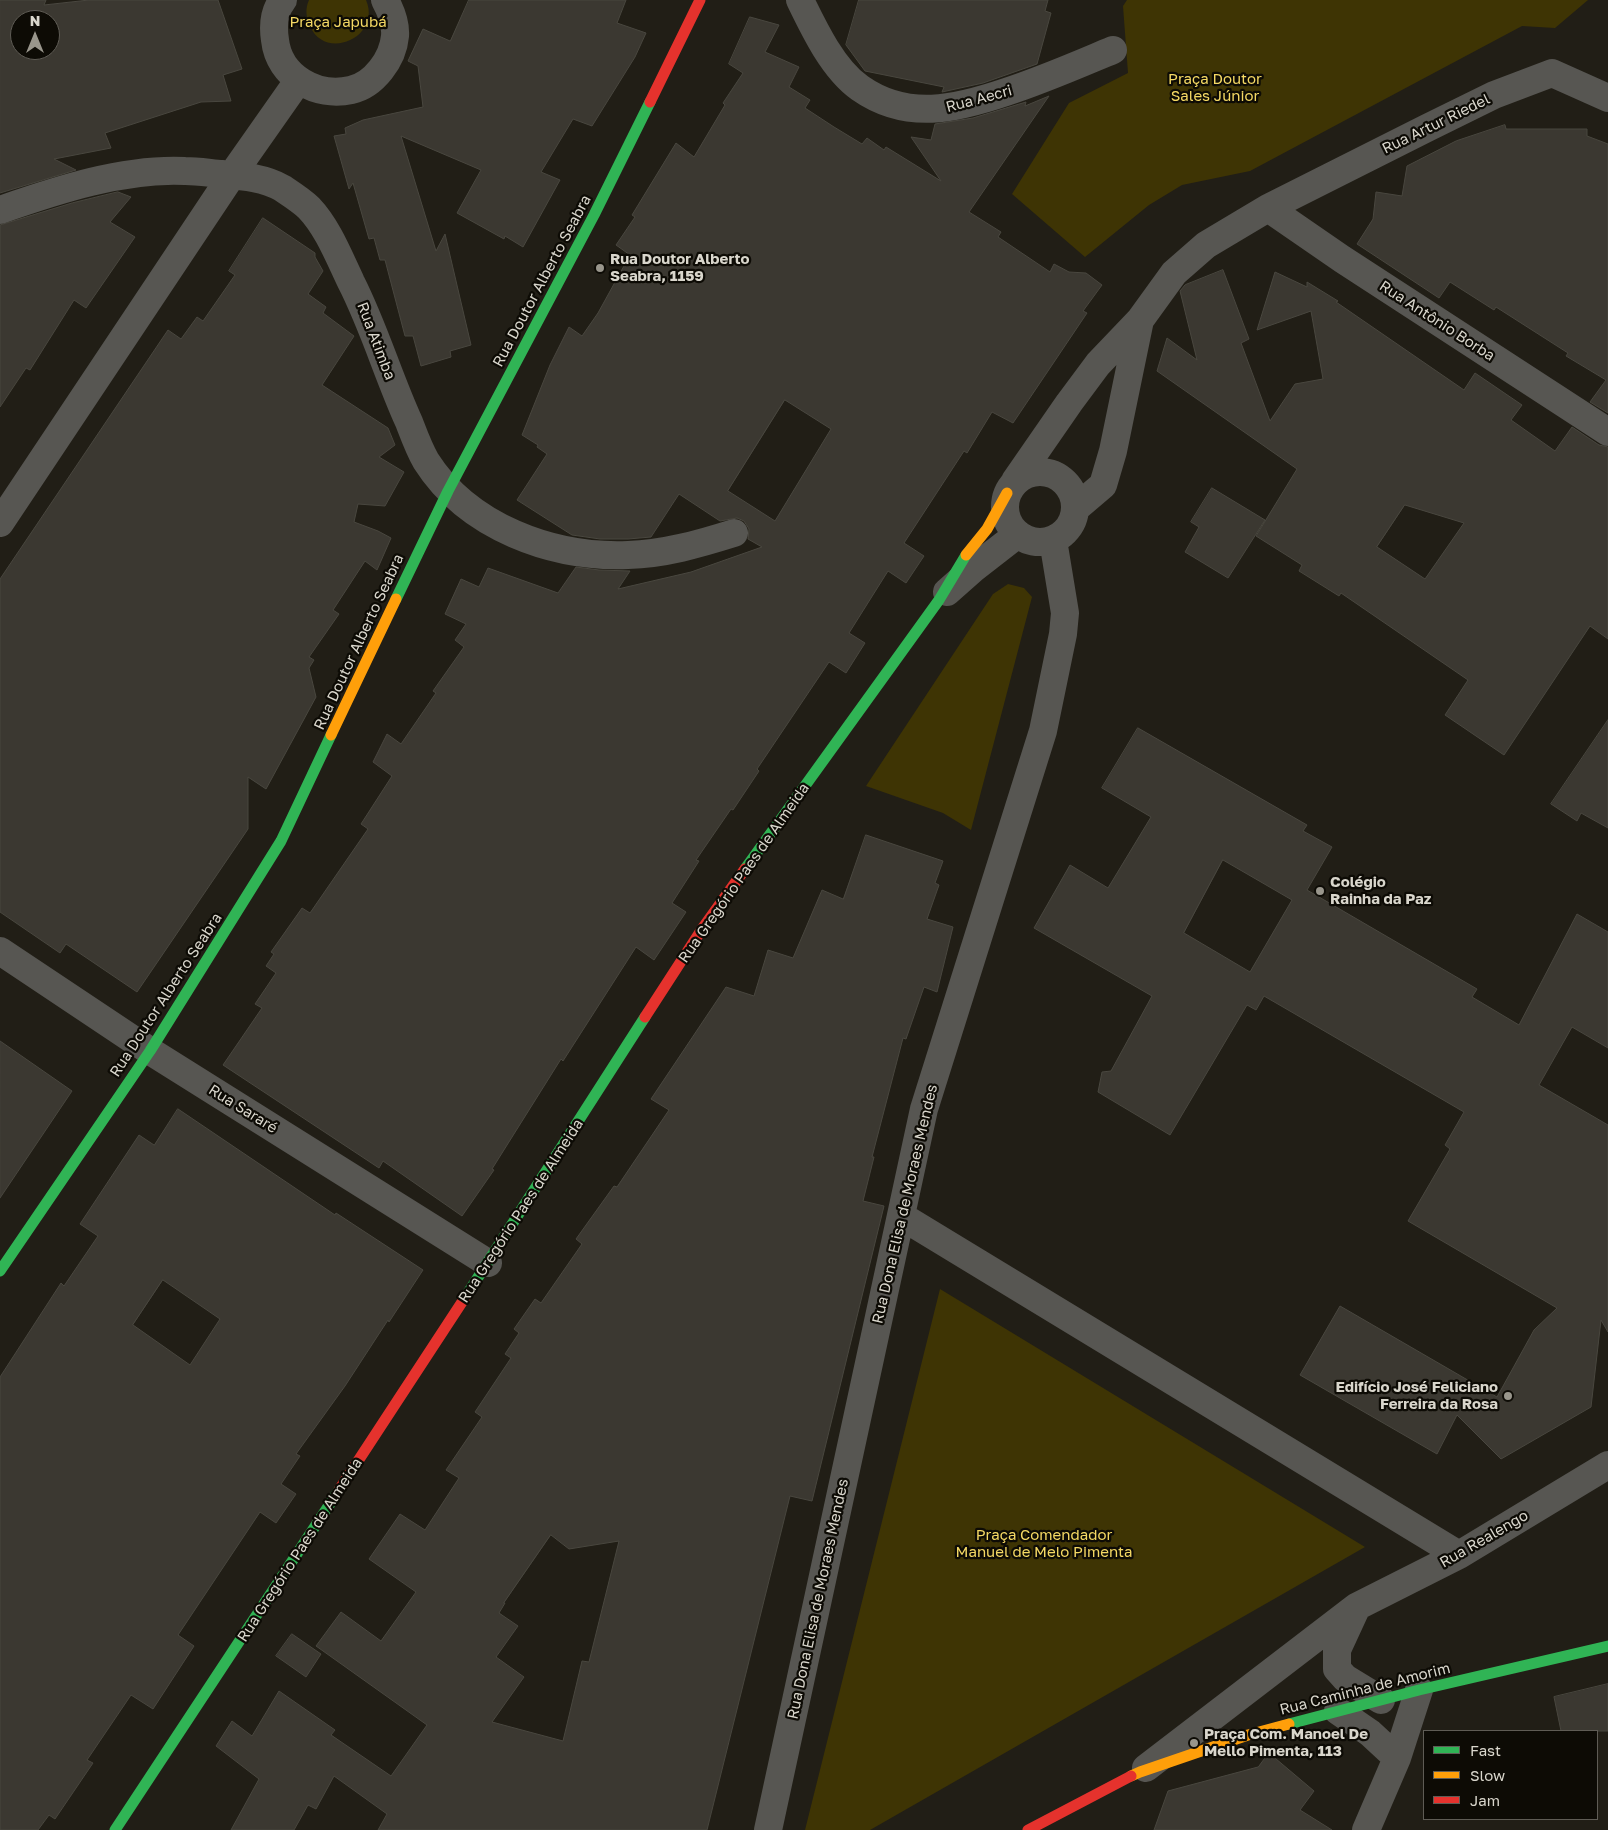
<!DOCTYPE html>
<html>
<head>
<meta charset="utf-8">
<style>
  body { margin:0 }
  #map { position:relative; width:1608px; height:1830px; overflow:hidden; background:#211e16; font-family:"Golos Text",sans-serif }
  canvas { display:block }
  .legend { position:absolute; left:1423px; top:1730px; width:175px; height:90px; box-sizing:border-box; background:#0d0b05; border:1px solid #5f5c55; margin:0; padding:6px 9px; list-style:none; font-size:15px; color:#d9d6cc }
  .legend li { display:flex; align-items:center; gap:10px; height:25px }
  .legend b { width:25px; border:1px solid #5f5c55 }
  .north { position:absolute; left:10px; top:10px; width:50px; height:50px; box-sizing:border-box; background:#0d0b05; border:1px solid #5f5c55; border-radius:50%; rotate:0deg; font-size:14px; font-weight:700; line-height:20px; text-align:center; color:#d9d6cc }
  .north::after { content:''; display:block; margin:auto; width:18px; height:22px; background:#99968c; clip-path:polygon(50% 0,100% 100%,50% 72%,0 100%) }
</style>
</head>
<body>
<div id="map">
<canvas width="1608" height="1830"></canvas>
<ul class="legend">
<li><b style="height:6px;background:#30b455"></b>Fast</li>
<li><b style="height:6px;background:#ff9f0a"></b>Slow</li>
<li><b style="height:6px;background:#e5322d"></b>Jam</li>
</ul>
<div class="north">N</div>
</div>
<script>
const ctx = document.querySelector('canvas').getContext('2d');
ctx.lineJoin = 'round';
function fillPath(path, color) {
  ctx.fillStyle = color;
  ctx.fill(path, 'evenodd');
}
function trace(path, color, width, dash) {
  ctx.strokeStyle = color;
  ctx.lineWidth = width;
  ctx.lineCap = dash ? 'butt' : 'round';
  ctx.setLineDash(dash || []);
  ctx.stroke(path);
}
function drawText(font, color, halo, rows, align = 'center') {
  ctx.font = font + ' "Golos Text",sans-serif';
  ctx.lineWidth = 4.5;
  ctx.setLineDash([]);
  ctx.textBaseline = 'middle';
  ctx.strokeStyle = halo;
  ctx.fillStyle = color;
  for (const [text, x, y, turn = 0] of rows) {
    ctx.save();
    ctx.translate(x, y);
    ctx.rotate((+turn || 0) * Math.PI / 180);
    ctx.textAlign = isNaN(turn) ? turn : align;
    if (halo) ctx.strokeText(text, 0, 0);
    ctx.fillText(text, 0, 0);
    ctx.restore();
  }
}
fillPath(new Path2D(`
  M309 0H366C382 37 325 62 310 26 306 17 305 9 309 0Z
  M1127 0H1588L1555 28 1522 26 1250 171 1182 185 1149 205 1085 257 1012 194 1069 103 1128 73 1123 6Z
  M1008 584 1024 588 1032 597 971 830 943 813 866 786 993 594Z
  M940 1289 1365 1547 870 1830H805Z`), '#3e3404');
const building = new Path2D(`
  M0 0H46L44 5 89 0H218L242 69 223 75 231 101 201 102 105 133 111 148 54 159 76 170 0 193ZM20 20H50V50H20Z
  M469 0H626L617 23 646 33 635 57 592 126 573 119 541 172 560 180 523 247 505 236 504 239 457 213 481 170 401 136 436 251 445 234 471 345 450 351 451 357 421 366 413 336H405L385 260H380L374 238 369 239 353 183 349 189 334 136 346 134 345 128 363 120 423 107 418 66 408 61 423 29 450 41Z
  M859 0H1048L1045 11 1051 13 1037 64 983 83 942 92 944 87 865 71 846 45Z
  M750 17 779 25 765 52 799 67 789 87 810 100 805 108 834 127 862 144 867 138 884 150 886 147 941 181 911 137 931 140 935 124 973 118 1026 102 1025 106 1049 96 969 212 1001 232 998 237 1050 272 1054 264 1069 272 1086 273 1102 285 1083 311 1087 313 1013 423 992 412 967 453 964 451 904 543 924 556 906 583 888 571 849 633 865 643 846 673 829 662 757 769 759 771 733 810 731 809 696 860 699 861 672 903 686 912 654 960 636 947 563 1061 561 1059 492 1169 494 1170 462 1216 383 1161 379 1168 223 1065 262 1008 255 1004 276 973 266 966 274 954 271 952 302 908 310 913 368 829 361 824 392 776 373 762 387 734 401 744 436 693 433 691 464 647 455 640 466 624 445 614 461 579 479 587 488 568 558 593 576 567 599 570 630 571 618 589 691 572 762 547 748 539 749 529 744 521 737 518 720 521 679 494 651 537 628 539H600L572 535 517 500 547 454 537 447 538 445 522 435 550 365 569 327 582 336 598 313 630 255 616 245 635 217 632 215 676 143 694 157 725 105 723 103 743 73 729 64ZM785 400 831 429 775 521 728 491Z
  M1505 125 1506 129H1587V136L1608 144V413L1590 402 1606 380 1566 356 1568 353 1496 307 1494 310 1450 282 1439 298 1357 244 1373 219 1376 192 1402 196 1407 166 1456 141Z
  M118 192 131 197 110 222 135 237 86 308 74 300 30 370 26 368 0 407V225L72 203Z
  M263 218 315 253V257L323 271 308 294 326 307 323 313 354 336 322 385 388 428 395 445 379 457 404 472 385 506 358 504 354 522 378 531 391 538 377 570 365 561 333 610 339 614 309 657 314 660 309 668 316 697 266 789 248 777V829L137 992 66 944 60 953 0 912V579L168 330 181 339 197 317 203 321 235 275 229 271Z
  M1223 270 1249 339 1241 343 1270 421 1295 384 1323 379 1311 311 1257 330 1275 272 1307 287V282L1338 301 1336 302 1464 390 1475 373 1522 405 1511 420 1555 451 1572 427 1599 445 1608 447V639L1590 626 1504 755 1445 715 1468 680 1341 593 1339 596 1299 571 1302 565 1256 536 1297 469 1157 371 1167 338 1197 360 1180 291 1185 285ZM1405 505 1464 523 1425 579 1377 547Z
  M1212 488 1265 520 1228 578 1185 552 1199 527 1191 522Z
  M1608 720V828L1581 813 1577 821 1551 804Z
  M1138 728 1307 825 1303 831 1332 847 1307 890 1477 989 1472 997 1519 1025 1577 914 1608 932V1048L1572 1027 1539 1085 1608 1125V1332L1601 1320 1591 1407 1501 1459 1457 1415 1437 1454 1300 1375 1340 1306 1497 1397 1534 1330 1557 1308 1408 1221 1450 1149 1445 1145 1464 1112 1264 996 1256 1010 1247 1005 1170 1135 1098 1092 1102 1072 1111 1071 1152 996 1034 928 1070 865 1108 888 1151 817 1102 788ZM1223 860 1292 900 1250 972 1184 933Z
  M866 835 943 861 935 883 939 885 927 919 953 927 937 992 924 987 906 1039 903 1038 872 1157H874L863 1201 884 1206 812 1501 790 1496 707 1830H378L387 1814 334 1776 316 1809 308 1805 294 1830H231L259 1779 216 1746 232 1721 252 1736 279 1691 335 1730 331 1735 391 1776 427 1725 316 1646 341 1612 381 1641 416 1592 369 1559 400 1514 425 1530 459 1478 446 1470 482 1417 475 1412 511 1358 505 1354 519 1333 514 1329 535 1299 541 1303 582 1244 576 1239 614 1186 617 1187 669 1110 651 1099 726 987 754 996 768 950 793 958 822 890 843 899ZM551 1535 569 1549 619 1541 589 1662 582 1661 563 1741 492 1722 524 1677 496 1657 518 1626 499 1613 505 1603H504Z
  M0 1041 72 1091 0 1198Z
  M178 1109 335 1215 336 1213 423 1270 389 1322 388 1320 345 1386 296 1454 300 1456 281 1484 296 1494 276 1523 260 1512 178 1635 194 1646 153 1709 131 1695 87 1760 93 1763 55 1819 49 1815 38 1830H0V1377L61 1283 64 1286 98 1236 80 1224 139 1135 154 1145ZM163 1280 220 1319 190 1365 133 1325Z
  M292 1634 321 1654 306 1677 276 1656Z
  M1608 1684V1731H1561L1554 1697Z
  M1269 1753 1314 1791 1300 1810 1332 1830H1154L1168 1791 1258 1767Z`);
fillPath(building, '#3b3831');
trace(building, '#49473f', 1);
trace(new Path2D(`
  M283 0C274 11 273 27 275 40 279 77 317 98 351 90 374 85 393 59 395 36 396 24 391 11 385 0
  M800 0C814 29 833 69 860 88 907 121 956 109 1006 92 1043 80 1077 65 1113 50
  M1268 208 1342 259 1608 432
  M0 210C57 190 124 168 185 171 197 171 210 173 222 174 242 176 265 178 282 188 291 194 302 201 309 208 328 228 339 257 351 282 374 327 388 376 409 422 414 435 419 449 426 461 468 527 552 558 628 555 664 554 699 544 734 533
  M1005 507a35 35 0 1 1 70 0a35 35 0 1 1-70 0Z
  M1015 481 1069 403 1098 364 1140 320 1174 273 1206 245 1268 208 1427 128 1494 95 1552 73 1608 98
  M1076 508 1103 485 1113 451 1140 320
  M0 523 232 175 298 81
  M947 592 973 569 1018 534
  M0 951 150 1051 488 1263
  M901 1216 1459 1555
  M1355 1611 1337 1650V1669L1345 1678 1381 1700
  M1338 1711 1370 1733 1397 1758
  M1146 1768 1356 1607 1459 1555 1608 1465
  M768 1830 924 1109 1043 731 1063 634 1065 613 1053 540
  M1366 1830 1397 1758 1419 1690`), '#575652', 28);
trace(new Path2D(`
  M396 599 448 491 594 215 650 102
  M745 869 939 600 966 555
  M0 1271 150 1051 281 841 331 735
  M466 1296 645 1017
  M1289 1724 1419 1690 1608 1646
  M115 1830 339 1490`), '#30b455', 11);
trace(new Path2D(`
  M966 555 987 529 1007 493
  M331 735 396 599
  M1131 1776 1140 1772 1248 1735 1289 1724`), '#ff9f0a', 11);
trace(new Path2D(`
  M650 102 700 0
  M645 1017 702 929 745 869
  M339 1490 466 1296
  M1028 1830 1131 1776`), '#e5322d', 11);
for (const [x, y, r, color] of [
  [600,268,5,"#99968c"],
  [1320,891,5,"#99968c"],
  [1508,1396,5,"#99968c"],
  [1194,1743,5,"#99968c"]
]) {
  const dot = new Path2D();
  dot.arc(x, y, r, 0, 2 * Math.PI);
  ctx.fillStyle = color;
  ctx.fill(dot);
  trace(dot, '#0d0b05', 2);
}
drawText('15px', '#f5d964', '#0d0b05', [
  ["Praça Japubá",338,22],
  ["Praça Doutor",1215,79],
  ["Sales Júnior",1215,96],
  ["Praça Comendador",1044,1535],
  ["Manuel de Melo Pimenta",1044,1552]
]);
drawText('15px', '#d9d6cc', '#0d0b05', [
  ["Rua Aecri",979,99,-15],
  ["Rua Artur Riedel",1436,124,-26],
  ["Rua Doutor Alberto Seabra",542,281,-62],
  ["Rua Antônio Borba",1437,321,33],
  ["Rua Atimba",376,341,69],
  ["Rua Doutor Alberto Seabra",359,642,-65],
  ["Rua Gregório Paes de Almeida",744,873,-55],
  ["Rua Doutor Alberto Seabra",166,995,-57],
  ["Rua Sararé",243,1109,32],
  ["Rua Dona Elisa de Moraes Mendes",905,1204,-77],
  ["Rua Gregório Paes de Almeida",521,1211,-57],
  ["Rua Realengo",1484,1539,-30],
  ["Rua Gregório Paes de Almeida",300,1550,-57],
  ["Rua Dona Elisa de Moraes Mendes",818,1599,-78],
  ["Rua Caminha de Amorim",1365,1689,-14]
]);
drawText('bold 15px', '#d9d6cc', '#0d0b05', [
  ["Rua Doutor Alberto",610,259],
  ["Seabra, 1159",610,276],
  ["Colégio",1330,882],
  ["Rainha da Paz",1330,899],
  ["Edifício José Feliciano",1498,1387,"right"],
  ["Ferreira da Rosa",1498,1404,"right"],
  ["Praça Com. Manoel De",1204,1734],
  ["Mello Pimenta, 113",1204,1751]
], 'left');
</script>
</body>
</html>
